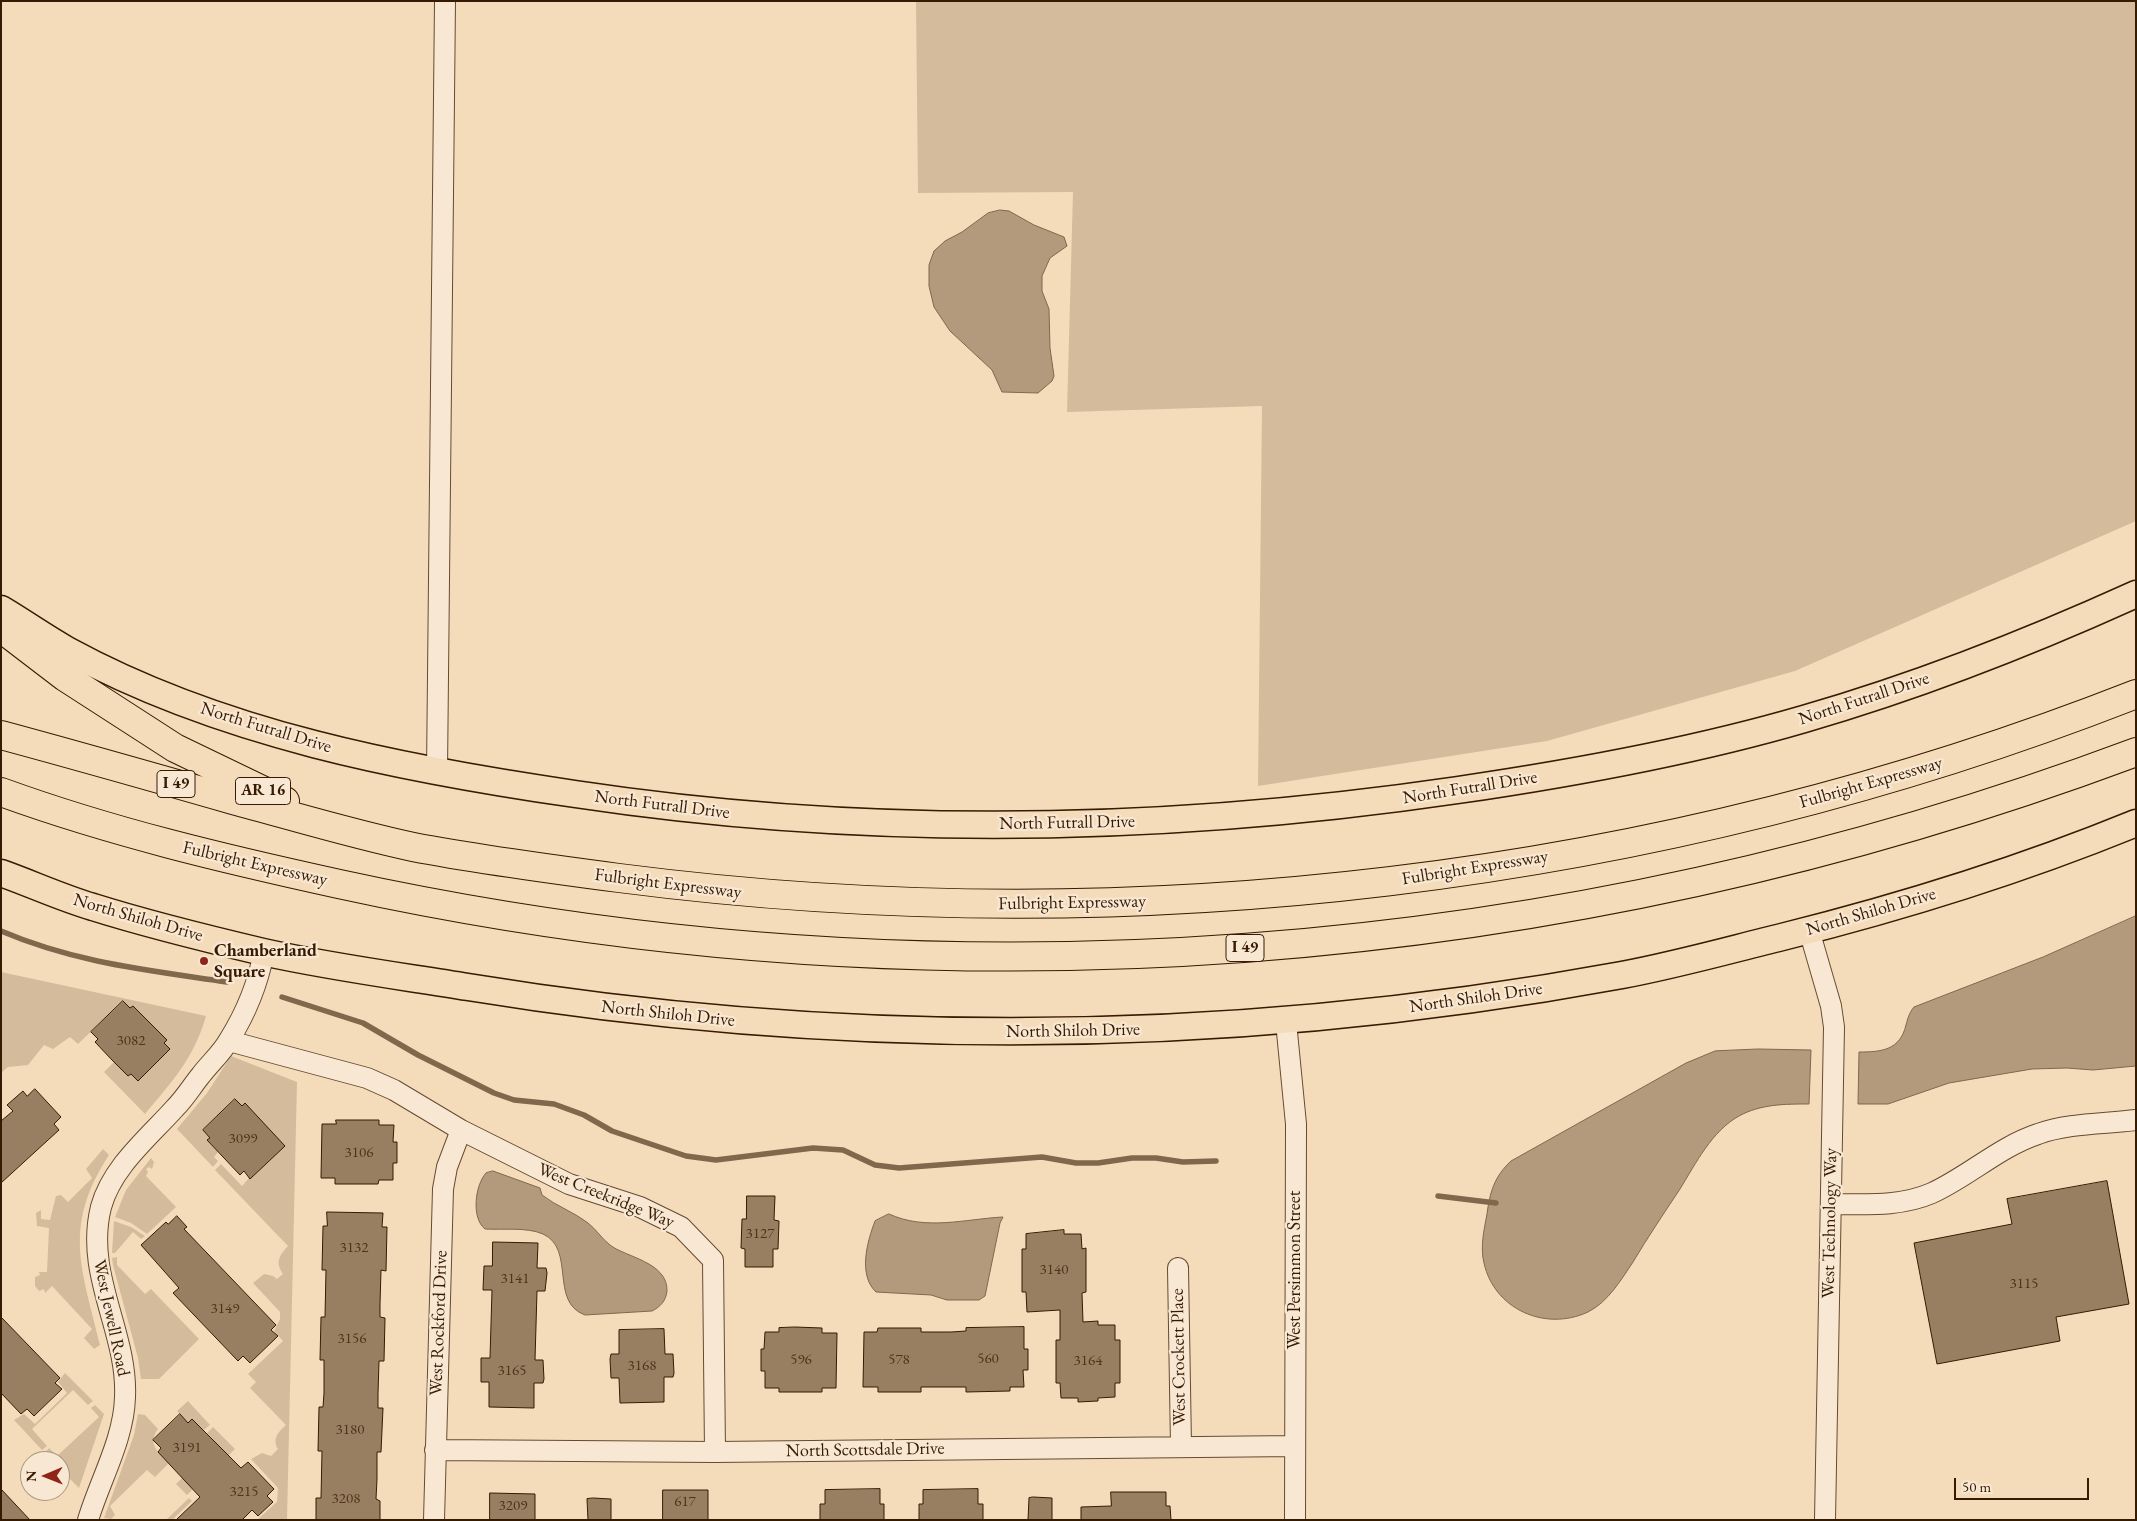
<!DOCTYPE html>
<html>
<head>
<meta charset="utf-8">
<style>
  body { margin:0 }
  #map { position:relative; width:2137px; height:1521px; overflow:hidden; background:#f4dcbb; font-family:"EB Garamond",serif }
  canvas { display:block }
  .frame { position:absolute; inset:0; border:2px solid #361a02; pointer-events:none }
  .north { position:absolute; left:20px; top:1451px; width:50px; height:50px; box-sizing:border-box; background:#f8e8d3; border:1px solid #aa967f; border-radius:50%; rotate:269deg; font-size:14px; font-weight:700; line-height:20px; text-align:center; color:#361a02 }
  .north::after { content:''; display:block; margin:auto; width:18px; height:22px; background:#8f2418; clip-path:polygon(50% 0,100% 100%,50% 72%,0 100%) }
  .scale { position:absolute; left:1954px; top:1478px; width:135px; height:22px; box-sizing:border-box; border:2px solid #361a02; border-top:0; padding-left:6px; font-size:15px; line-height:18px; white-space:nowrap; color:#361a02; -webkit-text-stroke:4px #f8e8d3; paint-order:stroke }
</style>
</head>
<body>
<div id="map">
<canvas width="2137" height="1521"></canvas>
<div class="frame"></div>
<div class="north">N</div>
<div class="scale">50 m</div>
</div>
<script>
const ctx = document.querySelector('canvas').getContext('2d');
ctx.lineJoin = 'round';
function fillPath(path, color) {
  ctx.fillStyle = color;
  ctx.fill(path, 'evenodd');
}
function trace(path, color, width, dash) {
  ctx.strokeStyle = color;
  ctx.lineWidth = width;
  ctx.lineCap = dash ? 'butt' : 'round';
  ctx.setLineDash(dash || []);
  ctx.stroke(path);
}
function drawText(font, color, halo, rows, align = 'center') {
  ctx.font = font + ' "EB Garamond",serif';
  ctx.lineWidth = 4.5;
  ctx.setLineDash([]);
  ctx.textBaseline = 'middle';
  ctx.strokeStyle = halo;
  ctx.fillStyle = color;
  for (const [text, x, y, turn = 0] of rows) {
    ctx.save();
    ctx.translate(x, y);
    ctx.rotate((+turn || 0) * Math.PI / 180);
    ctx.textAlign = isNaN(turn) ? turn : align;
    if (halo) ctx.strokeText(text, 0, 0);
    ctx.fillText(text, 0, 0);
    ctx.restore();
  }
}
fillPath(new Path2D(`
  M916 1H2136V521L1795 671 1547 741 1258 786 1262 406 1067 412 1073 192 918 193Z
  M1 972 206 1016C194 1058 172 1082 145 1114L104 1072 114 1062 128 1076 131 1074 138 1081 170 1049 164 1043 167 1040 133 1006 130 1008 123 1001 78 1044 70 1037 53 1049 44 1045 28 1065 8 1067 1 1073Z
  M231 1056 297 1082 287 1520 258 1519 277 1502 278 1488 251 1459 262 1453 271 1456 278 1449C272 1439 278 1432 286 1425L250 1388 256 1382 248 1374 283 1341 274 1331 280 1319V1312L253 1283 264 1274 273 1276 277 1279 283 1274C275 1262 279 1256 288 1246L215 1170 221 1164 242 1186 249 1178 242 1106 235 1099 203 1130 210 1138 207 1140 218 1152 214 1157 218 1161 213 1167 177 1129 207 1093Z
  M103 1149 109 1155C62 1227 82 1269 100 1345L94 1349 84 1338 92 1329 52 1286 45 1293 44 1289 39 1291 35 1286V1277L40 1275 39 1272H47L49 1228 37 1226 36 1213 41 1210V1219L50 1220 56 1196 61 1195 68 1202 92 1178 86 1169Z
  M151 1158 154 1162 152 1169 149 1167 146 1169 148 1172 146 1176 176 1207 147 1234 131 1223 115 1217 126 1190Z
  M114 1221 131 1227 145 1236 141 1239 133 1232 115 1253H112Z
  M117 1257V1265L145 1294 151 1289 199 1339 159 1379H141L138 1358 113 1265 112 1258Z
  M65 1373 93 1401 88 1405 73 1390 32 1429 47 1446 42 1450 14 1420 24 1414 35 1424 67 1393 58 1382Z
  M188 1401 210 1425 204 1430 192 1419 188 1423 177 1411Z
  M95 1405 104 1414 79 1488 60 1469V1461H53L45 1453 49 1448 57 1456 99 1417 91 1408Z
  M138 1414 145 1415 158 1429C147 1444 158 1452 169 1463L155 1477 147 1470 110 1506 115 1515 111 1519 104 1518 134 1435Z
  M213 1427 235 1449 223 1461 211 1437 207 1433Z
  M185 1475 195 1487 187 1495 176 1484Z
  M189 1498 192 1501 172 1520H166Z`), '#d4bb9c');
const water = new Path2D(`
  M1000 210 1009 211 1034 225 1064 237 1067 246 1050 258 1042 276V291L1049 309 1050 348 1054 376 1052 381 1038 393 1002 392 992 370 950 331 934 307 929 286V265L934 251 945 241 962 232 988 213Z
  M2136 916V1066L2093 1070 2067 1068 2032 1069 1949 1083 1888 1104H1858L1859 1052C1882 1052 1900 1050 1906 1025 1908 1018 1909 1013 1914 1007L2043 957Z
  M1758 1049 1811 1050 1809 1104C1785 1104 1761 1104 1739 1116 1712 1131 1696 1163 1680 1189 1664 1213 1648 1237 1633 1262 1621 1280 1608 1302 1588 1312 1545 1332 1494 1309 1484 1263 1480 1247 1484 1230 1487 1214 1490 1192 1494 1177 1511 1161L1686 1063 1715 1051Z
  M493 1171 540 1188 542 1195C556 1206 574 1212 588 1223 596 1229 602 1239 610 1245 625 1257 668 1262 667 1291 666 1301 660 1307 652 1311L585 1315C549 1302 576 1249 543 1234 527 1227 503 1230 485 1229 471 1218 475 1185 486 1173Z
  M889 1214C926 1231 965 1219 1003 1217L1000 1223 985 1296 979 1300H947L931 1295 876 1292C858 1275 867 1242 875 1221Z`);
fillPath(water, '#b39a7c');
trace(water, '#81674b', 1);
trace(new Path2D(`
  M1 931C76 963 147 970 227 982
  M282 997 363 1023 418 1055 494 1093 514 1100 554 1104 584 1115 612 1131 686 1156 716 1160 813 1148 843 1150 875 1165 899 1168 1042 1157 1076 1163H1098L1132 1158H1156L1183 1162 1216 1161
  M1438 1196 1496 1203`), '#81674b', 5.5);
const building = new Path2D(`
  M123 1001 130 1008 133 1006 167 1040 164 1043 170 1049 138 1081 131 1074 128 1076 112 1060 95 1042 98 1039 91 1032Z
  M35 1089 61 1117 54 1124 59 1130 1 1183V1121L13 1111 7 1105 23 1091 27 1096Z
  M235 1099 242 1106 245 1103 285 1146 250 1179 244 1171 240 1175 207 1140 210 1138 203 1130Z
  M336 1120H379V1125H394L393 1142H397V1163H393V1180H379L378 1184H335V1178H321L322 1124H336Z
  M2107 1181 2129 1304 2056 1317 2060 1341 1937 1364 1914 1243 2012 1224 2007 1199Z
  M747 1196H775L774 1220 779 1221 778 1249H773V1267H745V1249L741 1248 742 1219H746Z
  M327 1212 383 1213 382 1227H387L386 1271 381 1270 380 1304V1317L385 1318 384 1361H379L378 1394V1408H383L381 1452H377V1479L376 1499 380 1501V1520H316V1498H321L322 1451H318L319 1407H323L324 1393V1360H320L321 1317H325L326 1270H322L323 1226H327Z
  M177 1216 187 1227 184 1229 276 1325 271 1330 278 1336 250 1363 243 1356 238 1361 173 1293 179 1288 141 1245 166 1222 168 1224Z
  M1064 1230V1234H1081L1082 1249 1086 1248V1292L1082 1293 1083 1322 1098 1321V1325H1115V1340H1120V1383H1115V1397L1098 1398V1401L1078 1402V1398H1061L1060 1383H1056V1340H1060V1310L1027 1312 1026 1292H1022V1249H1026V1234Z
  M493 1242 538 1243 537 1268H546L547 1273 545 1291H537L535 1360H543L544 1379 543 1383H534V1408L489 1407V1382H481V1358H490L492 1290H483L484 1266H492Z
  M1 1317 60 1378 55 1383 62 1389 34 1416 27 1409 21 1414 1 1393Z
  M795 1327 822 1328V1333H837L836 1388H822V1392H779V1388H765V1371H761V1349H764L765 1332H779V1328Z
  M1024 1327V1349H1028V1370H1023L1024 1387H1010V1391L966 1392V1387H921V1392H878V1387H863L864 1332H877L878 1328H921V1332H951L966 1331V1328Z
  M664 1329 665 1354H673L674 1373 673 1377H664V1402L620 1403 619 1378H611L610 1359 611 1354H619V1330Z
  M180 1414 188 1423 192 1419 241 1468 248 1462 274 1489 267 1496 273 1502 258 1516 252 1510 242 1520H176L200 1497 158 1452 161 1448 153 1440Z
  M1 1489 30 1520H1Z
  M880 1489V1504H884V1520H820V1504H825V1490Z
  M978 1489V1504H983V1520H919V1504H923V1490Z
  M663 1490H708V1520H663Z
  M1111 1492H1166V1506H1170L1171 1520H1081V1507L1111 1506Z
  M490 1493 535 1494V1520H490Z
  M1033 1497 1052 1498V1520H1028L1029 1498Z
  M593 1498 611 1499V1520H588L587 1499Z`);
fillPath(building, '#997f62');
trace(building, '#361a02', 1);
const minor = new Path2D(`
  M437 771 445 1
  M1809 930 1831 1006 1834 1027 1825 1520
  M1286 1022 1296 1124 1295 1520
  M229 1041 367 1078 394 1090 461 1130 569 1184 640 1207 681 1227 713 1260 715 1452
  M1831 1204C1865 1204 1900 1207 1932 1193 1969 1176 1999 1147 2038 1134 2068 1123 2104 1124 2136 1120
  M1178 1268 1181 1446
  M435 1450 715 1452 1295 1446
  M88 1520C100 1480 124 1439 125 1397 128 1332 84 1275 101 1207 112 1167 148 1138 175 1108 185 1098 192 1086 201 1075 210 1063 222 1053 229 1040 246 1013 258 983 264 952
  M434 1520 443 1189 447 1167 461 1130`);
const major = new Path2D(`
  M1 609C23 622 44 637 67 650 221 734 403 769 575 794 868 838 1165 833 1458 790 1575 773 1691 752 1804 719 1918 686 2028 643 2136 594
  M1 873C32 884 62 898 93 907 147 924 208 939 263 952 330 967 400 976 468 987 854 1050 1237 1046 1622 975 1676 965 1729 950 1782 937 1902 907 2021 870 2136 823`);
const highway = new Path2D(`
  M1 628 65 677 175 748 285 801
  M1 735C79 756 156 778 233 800 293 816 352 834 413 847 481 860 550 869 619 878 1129 944 1657 882 2136 694
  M1 792C111 832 225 859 339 884 939 1015 1561 967 2136 752`);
trace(minor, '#664a30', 22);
trace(major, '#361a02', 29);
trace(highway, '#361a02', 30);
trace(minor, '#f8e8d3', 20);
trace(major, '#f4dcbb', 26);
trace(highway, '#f4dcbb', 28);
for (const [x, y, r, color] of [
  [204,961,5,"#8f2418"]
]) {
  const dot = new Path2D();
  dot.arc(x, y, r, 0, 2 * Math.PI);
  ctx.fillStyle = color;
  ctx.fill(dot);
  trace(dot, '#f8e8d3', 2);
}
drawText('15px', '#4f331a', null, [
  ["3082",131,1041],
  ["3099",243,1139],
  ["3106",359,1153],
  ["3127",760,1234],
  ["3132",354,1248],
  ["3140",1054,1270],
  ["3141",515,1279],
  ["3115",2024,1284],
  ["3149",225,1309],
  ["3156",352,1339],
  ["560",988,1359],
  ["596",801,1360],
  ["578",899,1360],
  ["3164",1088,1361],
  ["3168",642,1366],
  ["3165",512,1371],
  ["3180",350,1430],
  ["3191",187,1448],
  ["3215",244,1492],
  ["3208",346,1499],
  ["617",685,1502],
  ["3209",513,1506]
]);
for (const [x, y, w] of [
  [176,784,38],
  [263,791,55],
  [1245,948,38]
]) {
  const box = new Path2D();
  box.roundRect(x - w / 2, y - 13.5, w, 27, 4);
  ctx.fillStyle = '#f8e8d3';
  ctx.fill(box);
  trace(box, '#361a02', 1);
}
drawText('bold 16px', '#361a02', null, [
  ["I 49",176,784],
  ["AR 16",263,791],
  ["I 49",1245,948]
]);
drawText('18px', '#361a02', '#f8e8d3', [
  ["North Futrall Drive",1864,699,-18],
  ["North Futrall Drive",266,728,17],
  ["Fulbright Expressway",1871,783,-16],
  ["North Futrall Drive",1470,788,-9],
  ["North Futrall Drive",662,805,7],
  ["North Futrall Drive",1067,823,-1],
  ["Fulbright Expressway",255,864,13],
  ["Fulbright Expressway",1475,868,-9],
  ["Fulbright Expressway",668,884,7],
  ["Fulbright Expressway",1072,903,-1],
  ["North Shiloh Drive",1871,912,-16],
  ["North Shiloh Drive",138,918,16],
  ["North Shiloh Drive",1476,998,-8],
  ["North Shiloh Drive",668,1014,6],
  ["North Shiloh Drive",1073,1031,-1],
  ["West Creekridge Way",606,1196,22],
  ["West Technology Way",1830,1223,-89],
  ["West Persimmon Street",1295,1270,-90],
  ["West Jewell Road",111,1318,78],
  ["West Rockford Drive",439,1323,-88],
  ["West Crockett Place",1179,1357,-91],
  ["North Scottsdale Drive",865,1450,-1]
]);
drawText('bold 18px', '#361a02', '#f8e8d3', [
  ["Chamberland",214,951],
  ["Square",214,972]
], 'left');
</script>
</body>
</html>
